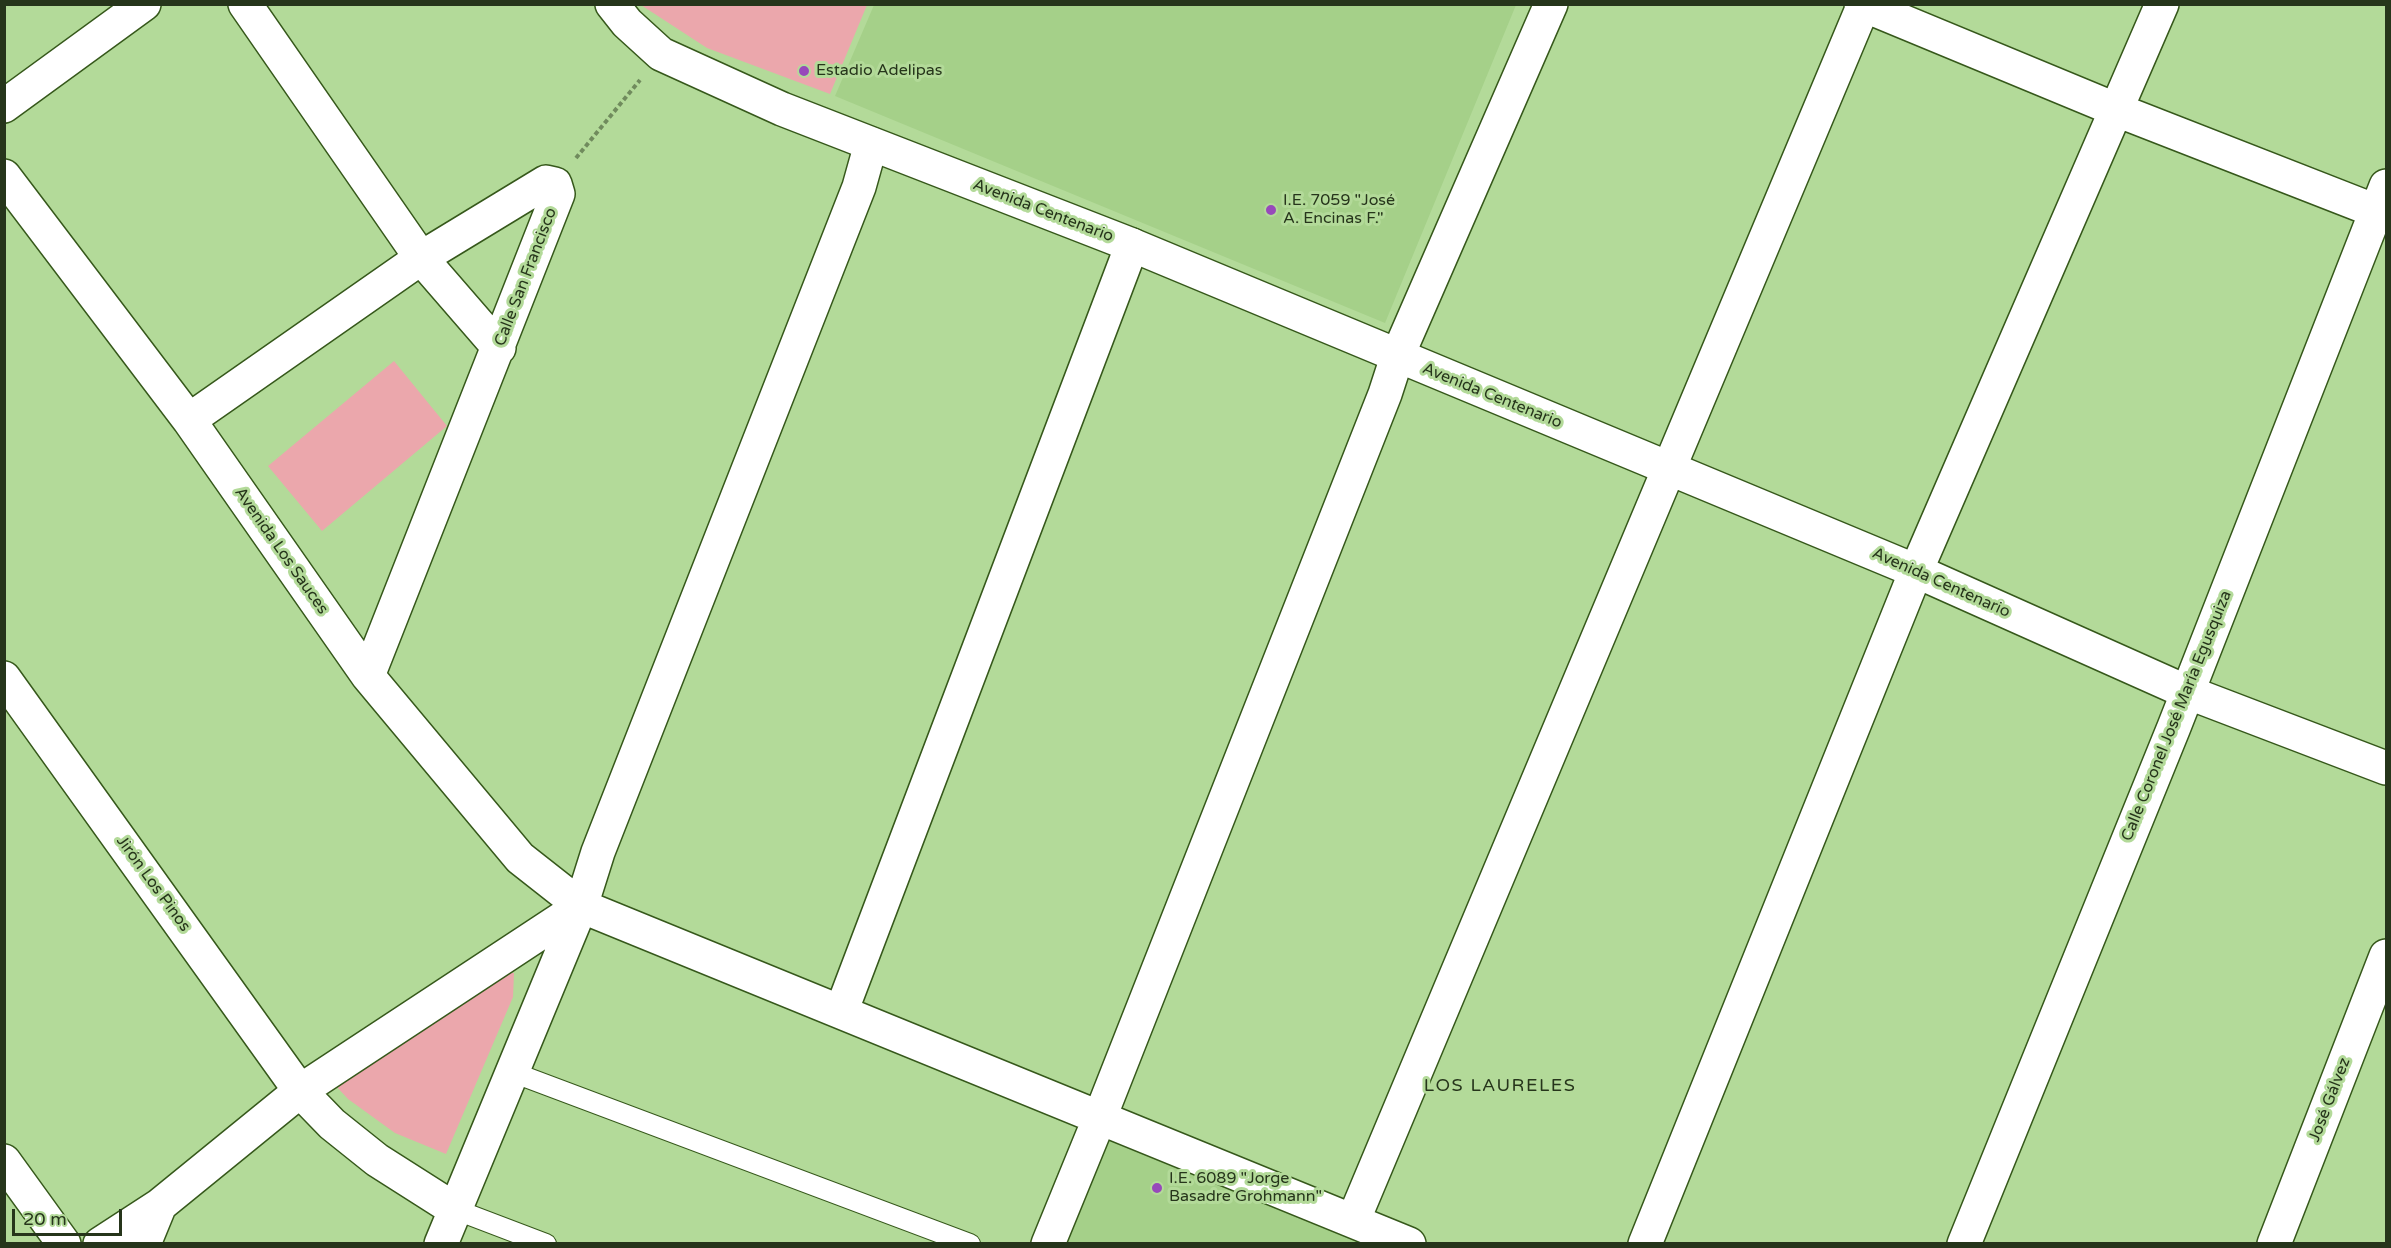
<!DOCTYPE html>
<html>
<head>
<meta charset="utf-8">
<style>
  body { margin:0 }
  #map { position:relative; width:2391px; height:1248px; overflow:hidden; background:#b3da99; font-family:"Varela Round",sans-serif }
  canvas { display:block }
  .frame { position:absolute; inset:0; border:6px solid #26351b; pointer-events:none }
  .scale { position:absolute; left:12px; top:1209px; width:110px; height:27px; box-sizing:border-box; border:3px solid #26351b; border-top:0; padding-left:8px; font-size:18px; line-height:21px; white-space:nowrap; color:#26351b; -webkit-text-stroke:4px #b3da99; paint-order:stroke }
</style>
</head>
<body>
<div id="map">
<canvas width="2391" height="1248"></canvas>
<div class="frame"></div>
<div class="scale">20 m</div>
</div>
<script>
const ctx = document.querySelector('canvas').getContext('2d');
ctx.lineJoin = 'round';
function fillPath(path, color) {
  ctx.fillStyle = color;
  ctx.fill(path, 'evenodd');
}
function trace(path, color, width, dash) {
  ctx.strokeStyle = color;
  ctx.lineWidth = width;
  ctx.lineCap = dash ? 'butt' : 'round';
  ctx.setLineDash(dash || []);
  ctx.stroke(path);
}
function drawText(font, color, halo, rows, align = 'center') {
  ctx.font = font + ' "Varela Round",sans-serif';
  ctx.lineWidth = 6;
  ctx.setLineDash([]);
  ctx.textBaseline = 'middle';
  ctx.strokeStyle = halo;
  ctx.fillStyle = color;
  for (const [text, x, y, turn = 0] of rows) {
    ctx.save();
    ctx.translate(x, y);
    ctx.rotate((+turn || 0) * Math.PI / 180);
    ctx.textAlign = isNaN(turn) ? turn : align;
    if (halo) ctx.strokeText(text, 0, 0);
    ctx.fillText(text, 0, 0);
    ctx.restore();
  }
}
fillPath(new Path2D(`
  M874 5V4L1516 5 1385 323 835 96Z
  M1103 1133 1362 1243 1060 1244Z`), '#a5d089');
fillPath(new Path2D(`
  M641 5H867L830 94 707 48Z
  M394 361 447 426 322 531 268 466Z
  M500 972 514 973 513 997 446 1154 395 1133 348 1099 335 1085Z`), '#eba7ac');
const lane = new Path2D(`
  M512 1072 970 1244
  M454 1209 546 1244`);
const street = new Path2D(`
  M245 4 421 258 499 348
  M1861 4 2117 110 2386 215
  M4 106 144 4
  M4 176 189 420 368 676 520 858 581 906 1409 1244
  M189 420 421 258 546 182 555 184 558 194 368 676
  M4 678 300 1091 332 1124 377 1160 454 1209
  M841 1012 1132 245
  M4 1161 64 1244
  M1353 1221 1864 4
  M100 1244 160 1205
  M144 1244 160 1205 300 1091 581 906
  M441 1244 581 906 598 852 859 187 871 144
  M1048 1244 1100 1117 1385 394 1397 357 1551 4
  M1645 1244 1916 571 2162 4
  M1964 1244 2174 727 2386 186
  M2274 1244 2386 956`);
const secondary = new Path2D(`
  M612 4 627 23 661 54 782 109 1132 245 1916 571 2187 692 2386 768`);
trace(lane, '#36581b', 22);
trace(street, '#36581b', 36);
trace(secondary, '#36581b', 36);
trace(new Path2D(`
  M576 158 640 80`), '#708b5d', 4, [4.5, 3]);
trace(lane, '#fff', 20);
trace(street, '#fff', 33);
trace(secondary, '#fff', 33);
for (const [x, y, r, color] of [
  [804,71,6,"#9749ba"],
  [1271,210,6,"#9749ba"],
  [1157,1188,6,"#9749ba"]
]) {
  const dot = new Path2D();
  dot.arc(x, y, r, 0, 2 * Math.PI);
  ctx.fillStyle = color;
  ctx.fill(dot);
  trace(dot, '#b3da99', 2);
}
drawText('16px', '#26351b', '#b3da99', [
  ["Estadio Adelipas",816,71],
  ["I.E. 7059 \"José",1283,201],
  ["A. Encinas F.\"",1283,219],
  ["I.E. 6089 \"Jorge",1169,1179],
  ["Basadre Grohmann\"",1169,1197]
], 'left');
drawText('16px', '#26351b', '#b3da99', [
  ["Avenida Centenario",1043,211,21],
  ["Calle San Francisco",526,277,-69],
  ["Avenida Centenario",1492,396,22],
  ["Avenida Los Sauces",281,551,55],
  ["Avenida Centenario",1941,583,24],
  ["Calle Coronel José María Egusquiza",2177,716,-68],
  ["Jirón Los Pinos",153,884,54],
  ["José Gálvez",2330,1100,-69]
]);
ctx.letterSpacing = '1.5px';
drawText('18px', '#26351b', '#b3da99', [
  ["LOS LAURELES",1500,1086]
]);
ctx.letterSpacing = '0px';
</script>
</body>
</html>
